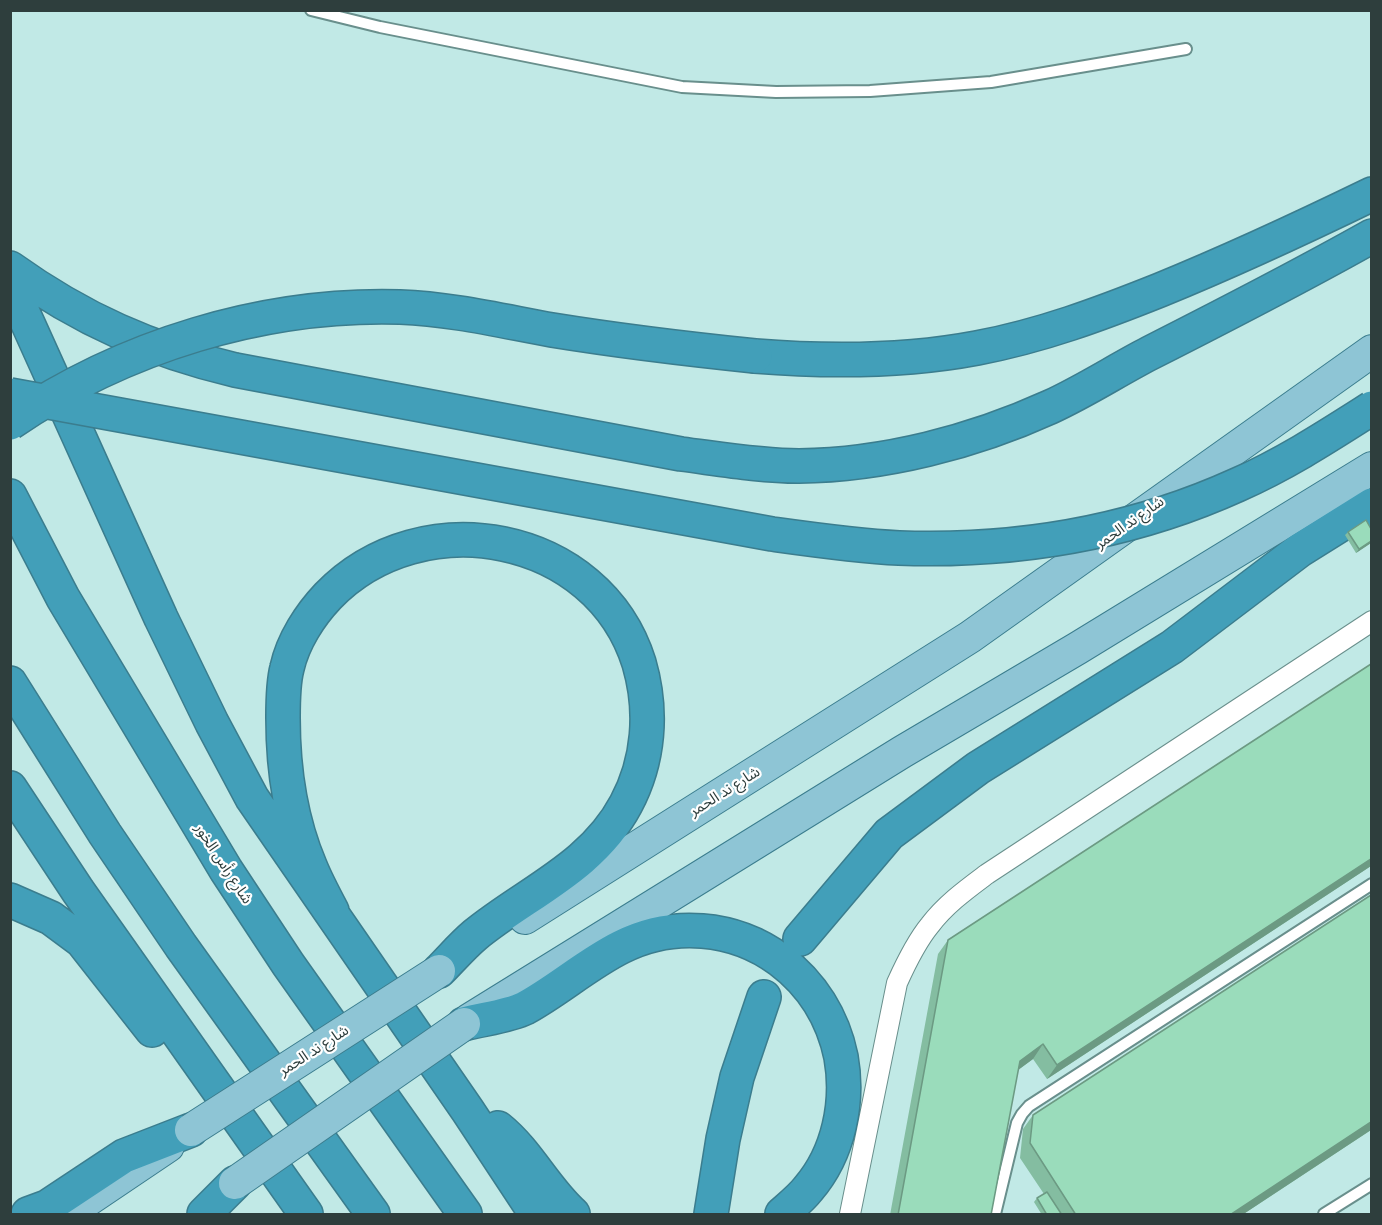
<!DOCTYPE html>
<html>
<head>
<meta charset="utf-8">
<style>
  body { margin:0 }
  #map { position:relative; width:1382px; height:1225px; overflow:hidden; background:#c1e9e6; font-family:"Archivo Narrow",sans-serif }
  canvas { display:block }
  .frame { position:absolute; inset:0; border:12px solid #2e3e3d; pointer-events:none }
</style>
</head>
<body>
<div id="map">
<canvas width="1382" height="1225"></canvas>
<div class="frame"></div>
</div>
<script>
const ctx = document.querySelector('canvas').getContext('2d');
ctx.lineJoin = 'round';
function trace(path, color, width, dash) {
  ctx.strokeStyle = color;
  ctx.lineWidth = width;
  ctx.lineCap = dash ? 'butt' : 'round';
  ctx.setLineDash(dash || []);
  ctx.stroke(path);
}
function fillPath(path, color) {
  ctx.fillStyle = color;
  ctx.fill(path, 'evenodd');
}
function drawText(font, color, halo, rows, align = 'center') {
  ctx.font = font + ' "Archivo Narrow","Noto Sans Arabic",sans-serif';
  ctx.lineWidth = 4.5;
  ctx.setLineDash([]);
  ctx.textBaseline = 'middle';
  ctx.strokeStyle = halo;
  ctx.fillStyle = color;
  for (const [text, x, y, turn = 0] of rows) {
    ctx.save();
    ctx.translate(x, y);
    ctx.rotate((+turn || 0) * Math.PI / 180);
    ctx.textAlign = isNaN(turn) ? turn : align;
    if (halo) ctx.strokeText(text, 0, 0);
    ctx.fillText(text, 0, 0);
    ctx.restore();
  }
}
const service = new Path2D(`
  M311 10 380 27 682 87 776 92 870 91 991 82 1186 49
  M995 1214 1017 1123 1022 1114 1029 1106 1372 884
  M1324 1214 1372 1184`);
const minor = new Path2D(`
  M850 1214 897 983C906 963 916 942 930 925 946 904 967 889 987 874L1372 621`);
const primary = new Path2D(`
  M525 918 970 637 1372 351
  M469 1020 902 752 1078 648 1372 468
  M67 1214 168 1146`);
const motorway = new Path2D(`
  M10 268C81 319 151 350 235 370L681 454C720 459 760 466 799 466 884 465 973 442 1050 407 1085 391 1117 370 1150 353 1225 315 1299 277 1372 236
  M10 284 161 618 212 723 252 798 468 1111 536 1214
  M755 356C830 362 903 362 977 348 1041 336 1100 314 1160 290 1231 261 1302 228 1372 194
  M10 496 63 598 226 870 288 964 465 1214
  M10 683 105 834 181 946 373 1214
  M10 788 78 891 306 1214
  M10 900 51 918 82 941 152 1030
  M332 911C324 896 316 881 310 866 290 819 283 768 283 718 283 702 283 683 287 668 293 641 310 615 328 596 422 499 598 532 639 663 653 711 649 761 626 804 592 868 526 893 475 935 462 946 451 959 439 971
  M800 939 889 834 978 768 1172 647 1300 550 1372 505
  M464 1024C482 1019 509 1016 525 1008 558 990 587 964 621 947 672 921 734 926 780 960 812 984 833 1018 841 1057 849 1102 839 1153 808 1189 801 1198 791 1206 782 1214
  M498 1128C528 1152 545 1189 573 1214
  M28 1214 47 1207 124 1156 191 1130
  M204 1214 235 1183
  M711 1214 723 1139 737 1077 764 997`);
trace(service, '#698f8c', 14);
trace(minor, '#698f8c', 22);
trace(primary, '#3b7d8e', 34);
trace(motorway, '#3b7d8e', 36);
trace(service, '#fff', 10);
trace(minor, '#fff', 20);
trace(primary, '#8ec5d5', 32);
trace(motorway, '#429fb9', 33);
const primaryBridge = new Path2D(`
  M191 1130 439 971
  M235 1183 464 1024`);
const motorwayBridge = new Path2D(`
  M10 395 772 534C815 540 857 546 899 548 1015 552 1131 533 1237 485 1285 464 1328 436 1372 408
  M10 423C124 346 263 303 400 307 452 309 502 321 552 330 620 341 687 349 755 356`);
trace(primaryBridge, '#3b7d8e', 34, []);
trace(motorwayBridge, '#3b7d8e', 36, []);
trace(primaryBridge, '#8ec5d5', 32);
trace(motorwayBridge, '#429fb9', 33);
fillPath(new Path2D(`
  M1348 532 1371 543 1356 553 1345 535Z
  M1371 664V866L1047 1079 1033 1059 1018 1070 991 1215H890L938 954 948 940Z
  M1033 1115 1371 1130 1242 1215H1042L1034 1202 1037 1198 1044 1194 1020 1158 1023 1129Z`), '#84bda1');
fillPath(new Path2D(`
  M1371 541V543L1356 553 1359 549Z
  M1371 859V866L1047 1079 1057 1065Z
  M1043 1044 1033 1059 1010 1076 1020 1061Z
  M1371 1122V1130L1242 1215H1230Z`), '#6c9a83');
const building = new Path2D(`
  M1366 520 1371 529V541L1359 549 1348 532Z
  M1371 664V859L1057 1065 1043 1044 1020 1061 991 1215H898L948 940Z
  M1371 895V1122L1230 1215H1076L1030 1143 1033 1115Z
  M1047 1192 1062 1215H1047L1037 1198Z`);
fillPath(building, '#9adcbb');
trace(building, '#6c9a83', 1.5);
drawText('15px', '#2e3e3d', '#fff', [
  ["شارع ند الحمر",1130,523,-35],
  ["شارع ند الحمر",725,792,-32],
  ["شارع رأس الخور",223,864,57],
  ["شارع ند الحمر",314,1051,-33]
]);
</script>
</body>
</html>
